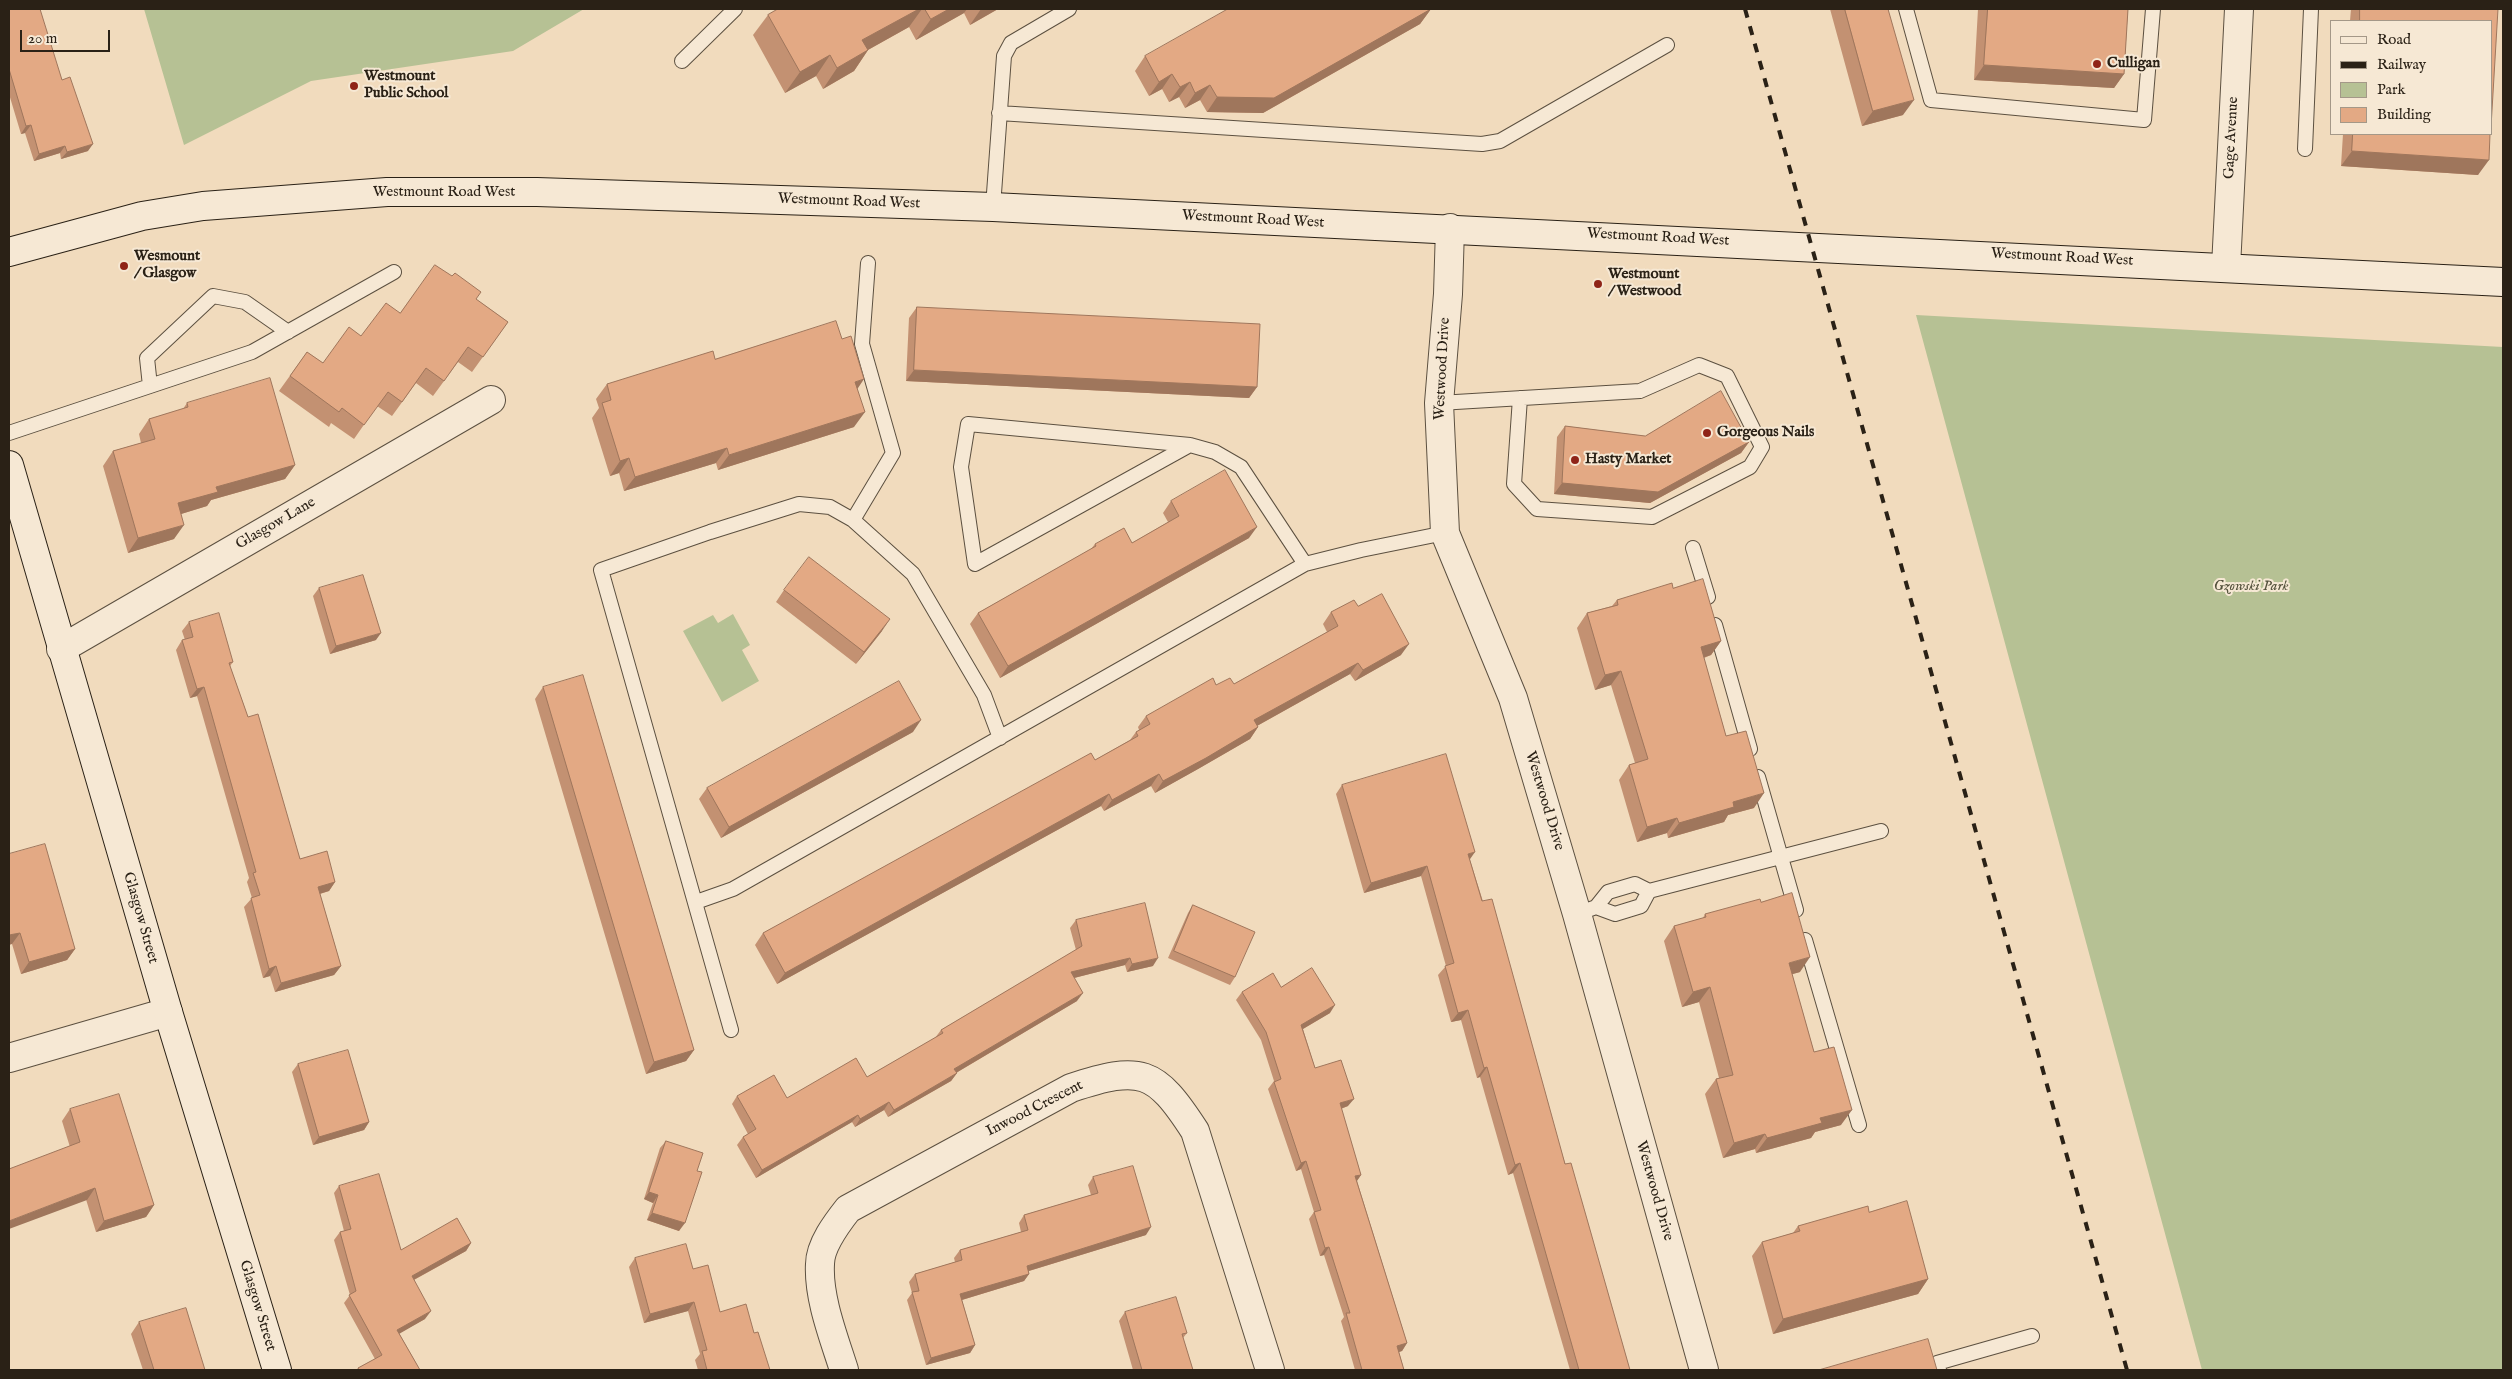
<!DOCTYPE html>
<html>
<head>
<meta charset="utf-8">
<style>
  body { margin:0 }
  #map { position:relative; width:2512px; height:1379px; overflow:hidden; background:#f1dbbd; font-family:"IM FELL English",serif }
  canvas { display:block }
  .frame { position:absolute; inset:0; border:10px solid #2a2116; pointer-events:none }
  .legend { position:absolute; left:2330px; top:20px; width:162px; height:115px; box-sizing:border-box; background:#f6e8d4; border:1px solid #a49888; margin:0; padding:6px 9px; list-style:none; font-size:15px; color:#2a2116 }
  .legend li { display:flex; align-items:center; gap:10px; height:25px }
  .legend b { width:25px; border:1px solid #a49888 }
  .scale { position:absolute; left:20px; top:30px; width:90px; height:22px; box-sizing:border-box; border:2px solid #2a2116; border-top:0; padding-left:6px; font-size:15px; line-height:18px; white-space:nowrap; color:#2a2116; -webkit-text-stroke:4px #f6e8d4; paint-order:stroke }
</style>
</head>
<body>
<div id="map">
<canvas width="2512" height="1379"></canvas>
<div class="frame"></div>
<ul class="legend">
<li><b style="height:6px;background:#f6e8d4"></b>Road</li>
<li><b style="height:6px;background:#2a2116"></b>Railway</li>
<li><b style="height:14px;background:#b6c194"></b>Park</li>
<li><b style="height:14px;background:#e3a984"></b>Building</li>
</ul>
<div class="scale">20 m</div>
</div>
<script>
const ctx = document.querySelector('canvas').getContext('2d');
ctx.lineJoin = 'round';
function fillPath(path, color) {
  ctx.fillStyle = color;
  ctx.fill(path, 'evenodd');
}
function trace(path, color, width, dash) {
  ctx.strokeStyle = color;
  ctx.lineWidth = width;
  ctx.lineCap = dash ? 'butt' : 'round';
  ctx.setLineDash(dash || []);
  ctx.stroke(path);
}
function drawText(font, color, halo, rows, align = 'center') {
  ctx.font = font + ' "IM FELL English",serif';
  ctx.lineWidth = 4;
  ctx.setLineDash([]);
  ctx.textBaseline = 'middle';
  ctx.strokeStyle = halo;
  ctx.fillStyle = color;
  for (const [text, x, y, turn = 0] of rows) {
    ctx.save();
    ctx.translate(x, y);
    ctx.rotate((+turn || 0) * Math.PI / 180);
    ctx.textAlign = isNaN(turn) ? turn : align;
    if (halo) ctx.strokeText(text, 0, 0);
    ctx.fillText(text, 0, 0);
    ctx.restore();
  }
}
fillPath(new Path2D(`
  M144 9H584L513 51 311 81 184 145Z
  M1916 315 2503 347V1370H2202Z
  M733 614 750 645 742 650 759 681 722 702 683 631 713 615 718 623Z`), '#b6c194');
const lane = new Path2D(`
  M1906 9 1931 100 2144 120 2153 9
  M682 61 735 9
  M999 113 1482 144 1500 141 1667 45
  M2305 149 2311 9
  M993 207 1004 56 1011 43 1069 9
  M150 386 147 358 213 296 245 302 288 332
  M1439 403 1640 391 1699 365 1727 376 1762 447 1750 467 1652 517 1537 509 1514 484 1520 398
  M9 433 252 352 394 272
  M1190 445 968 424 961 467 975 564 1190 445 1215 452 1241 467 1305 564
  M853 520 893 453 862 344 868 263
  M1693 548 1708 597
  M1715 625 1750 749
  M1758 777 1796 910
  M696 902 733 889 1305 564 1361 550 1445 533
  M1596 907 1615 914 1641 906 1649 891
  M1577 914 1596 907 1608 892 1635 884 1649 891 1881 831
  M1805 940 1859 1125
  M731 1030 601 570 710 532 799 504 830 507 853 520 913 574 984 695 1000 738
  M1939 1370 1937 1363 2032 1336`);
const street = new Path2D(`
  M1450 228 1448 294 1439 403 1445 533 1513 698 1577 914 1704 1370
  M2226 267 2239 9
  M61 649 491 400
  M9 1058 168 1012
  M844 1370C834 1338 818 1298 820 1264 820 1245 837 1223 848 1209L1071 1088C1141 1065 1155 1069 1195 1131L1270 1370`);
const secondary = new Path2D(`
  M9 252 142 216 203 206 387 192H537L993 207 2503 282
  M9 465 168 1012 277 1370`);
trace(lane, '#5c5040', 16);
trace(street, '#5c5040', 30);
trace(secondary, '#2a2116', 30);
trace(lane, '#f6e8d4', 14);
trace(street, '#f6e8d4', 28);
trace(secondary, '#f6e8d4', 28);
trace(new Path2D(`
  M1745 9 2127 1370`), '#2a2116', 4, [9, 9]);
fillPath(new Path2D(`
  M9 9 62 80 88 151 61 159 60 153 34 161 25 133 21 134 9 94Z
  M778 9H998L970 25 964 13 916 40 909 27 868 50 854 71 823 89 816 76 785 93 753 35 768 15Z
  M1431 9 1420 24 1263 113 1207 112 1200 100 1185 108 1179 97 1169 102 1162 89 1149 96 1135 71 1145 56Z
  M1830 9H1888L1903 115 1862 126Z
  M1978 9H2128L2124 74 2114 88 1974 80Z
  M2351 9H2498L2491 21H2350Z
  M2343 134H2490L2478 175 2341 166Z
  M476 299 508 322 472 372 458 362 433 396 416 383 392 416 377 406 354 439 331 423 329 427 279 391 307 352 323 363 361 336 400 313Z
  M917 307 1257 387 1249 398 906 381 909 318Z
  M715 359 857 389 854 427 718 470 716 463 624 491 619 473 610 476 592 418 599 408 596 399 607 384Z
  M187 403 295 465 285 479 211 500 207 506 181 514 174 539 128 553 103 466 113 451 141 443 139 434 149 419 183 409Z
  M1565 426 1645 436 1749 442 1741 453 1650 503 1554 494 1557 437Z
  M1171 501 1249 538 1000 678 970 624 978 613 1091 549 1095 544 1132 543 1168 522 1163 513Z
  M319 588 376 640 330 654 313 596Z
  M1673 588 1721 641 1711 655 1704 658 1726 736 1754 808 1728 815 1724 822 1668 838 1667 833 1637 842 1619 780 1629 765 1635 763 1611 685 1595 690 1577 628 1587 613 1612 606 1617 600Z
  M784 590 882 631 856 664 776 602Z
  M1358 606 1401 655 1355 681 1350 674 1257 726 1258 727 1250 739 1198 769 1155 793 1151 786 1104 811 1101 806 777 984 755 945 763 933 1095 760 1130 740 1136 732 1139 730 1138 727 1146 716 1216 685 1234 684 1327 632 1323 624 1331 612Z
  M189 622 233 662 230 666 248 717 300 859 335 882 329 891 320 894 341 966 334 975 275 992 270 976 263 978 244 907 252 898 247 882 249 878 197 696 190 698 176 650 182 640H185L182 631Z
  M543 687 694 1050 686 1061 646 1074 535 699Z
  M913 732 721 838 699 799 707 788Z
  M1342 785 1470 860 1630 1370H1570L1513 1173 1508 1175 1480 1077 1477 1078 1461 1020 1451 1022 1438 975 1446 966 1421 876 1364 893 1336 794Z
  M9 854 75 949 67 960 21 974 12 944Z
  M1193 905 1235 977 1230 985 1168 958 1188 913Z
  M1705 914 1800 972 1792 974 1814 1052 1841 1125 1815 1132 1811 1138 1756 1153 1755 1149 1723 1158 1705 1094 1716 1079 1719 1078 1699 1002 1682 1007 1664 941 1674 926 1703 918Z
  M1076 920 1153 966 1127 972 1125 965 1074 978 1077 1001 956 1073H957L951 1081 888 1117 884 1110 855 1127 852 1122 756 1178 737 1145 743 1137 748 1134 732 1104 737 1096 787 1098 867 1077 935 1038 941 1030 1076 950 1070 928Z
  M1281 987 1330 1013 1303 1029 1315 1068 1348 1106 1341 1109 1361 1175 1357 1181 1407 1343 1402 1351 1399 1352 1404 1370H1355L1341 1321 1344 1317 1324 1255 1320 1256 1309 1219 1314 1212 1301 1169 1296 1171 1268 1089 1274 1081 1261 1040 1236 1000 1242 992Z
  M298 1064 369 1122 364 1130 313 1145 292 1072Z
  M70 1109 154 1205 146 1217 96 1232 62 1121Z
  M666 1141 697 1171 679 1231 647 1220 653 1203 644 1199 660 1148Z
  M1093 1177 1146 1235 1029 1271V1274L1024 1281 962 1300 975 1345 970 1353 926 1365 907 1300 912 1293 909 1282 915 1274 955 1262 954 1258 960 1250 1021 1232 1019 1223 1024 1215 1091 1195 1088 1185Z
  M339 1186 401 1250 471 1243 466 1251 414 1280 425 1319 399 1333 420 1370H357L358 1368 375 1359 344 1303 350 1295 334 1240 340 1232 344 1231 334 1193Z
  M1869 1212 1928 1279 1918 1294 1773 1334 1752 1256 1762 1242 1793 1233 1798 1226Z
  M635 1258 693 1269 720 1312 754 1333 770 1370H698L695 1360 700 1354 688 1311 644 1323 629 1267Z
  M1125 1312 1187 1333 1183 1338 1193 1370H1133L1119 1321Z
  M139 1322 205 1370H143L131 1334Z`), '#c39172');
fillPath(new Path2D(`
  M919 9H922L909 27 848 61 862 40Z
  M949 9H967L964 13 916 40 931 19Z
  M981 9H998L970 25Z
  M1431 9 1420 24 1263 113 1207 112 1217 97Z
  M868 50 854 71 823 89 837 68Z
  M830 55 816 76 785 93 800 72Z
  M1984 65 2124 74 2114 88 1974 80Z
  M1172 74 1162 89 1149 96 1159 82Z
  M1190 82 1179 97 1169 102 1180 87Z
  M1210 85 1200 100 1185 108 1195 93Z
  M1914 100 1903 115 1862 126 1873 111Z
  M31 125 25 133 21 134 26 126Z
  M93 144 88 151 61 159 67 152Z
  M65 146 60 153 34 161 39 154Z
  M2352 151 2489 160 2478 175 2341 166Z
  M914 370 1257 387 1249 398 906 381Z
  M864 379 854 394 855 382Z
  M865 412 854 427 718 470 729 455Z
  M1749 442 1741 453 1650 503 1554 494 1562 483Z
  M727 448 716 463 624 491 635 477Z
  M629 458 619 473 610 476 620 461Z
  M295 465 285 479 211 500 207 506 168 518 178 503 216 487Z
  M184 525 174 539 128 553 138 538Z
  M1257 527 1249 538 1000 678 1008 666Z
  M890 619 882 631 856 664 864 652Z
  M381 633 376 640 330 654 336 646Z
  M1721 641 1711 655 1690 662 1701 647Z
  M1409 644 1401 655 1355 681 1363 670Z
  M1358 663 1350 674 1246 732 1254 720Z
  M1621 671 1611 685 1595 690 1605 675Z
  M204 687 197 696 190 698 197 689Z
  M921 720 913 732 721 838 729 827Z
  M1258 727 1250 739 1198 769 1155 793 1163 781Z
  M1159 774 1151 786 1104 811 1112 800Z
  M1764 793 1754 808 1728 815 1724 822 1668 838 1679 823 1733 802Z
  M1109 794 1101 806 777 984 785 973Z
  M1677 818 1667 833 1637 842 1647 827Z
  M1475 852 1468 862V854Z
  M1427 866 1421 876 1364 893 1371 883Z
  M335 882 329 891 312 896 318 887Z
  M20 933 12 944 9 945V935Z
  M75 949 67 960 21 974 29 962Z
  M1810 957 1800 972 1779 978 1789 963Z
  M1130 958 1125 965 1066 980 1071 972Z
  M1158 958 1153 966 1127 972 1132 964Z
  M276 966 270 976 263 978 269 969Z
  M341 966 334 975 275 992 281 983Z
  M1710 987 1699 1002 1682 1007 1693 992Z
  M1083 993 1077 1001 949 1077 954 1069Z
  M1335 1005 1330 1013 1296 1033 1301 1025Z
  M1468 1010 1461 1020 1451 1022 1458 1013Z
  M694 1050 686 1061 646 1074 654 1062Z
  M1487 1067 1480 1077 1477 1078 1484 1068Z
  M957 1073 951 1081 888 1117 894 1110Z
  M1354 1099 1348 1106 1334 1111 1340 1103Z
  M889 1102 884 1110 855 1127 860 1119Z
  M1852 1110 1841 1125 1815 1132 1811 1138 1756 1153 1767 1138 1820 1118Z
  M858 1115 852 1122 756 1178 762 1170Z
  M369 1122 364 1130 313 1145 319 1137Z
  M1765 1134 1755 1149 1723 1158 1734 1143Z
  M1306 1161 1301 1169 1296 1171 1301 1163Z
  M1520 1163 1513 1173 1508 1175 1515 1165Z
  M1361 1175 1356 1182 1355 1176Z
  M95 1188 87 1200 9 1229V1221Z
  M649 1192 658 1195 653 1203 644 1199Z
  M154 1205 146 1217 96 1232 104 1221Z
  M652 1213 685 1223 679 1231 647 1220Z
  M1151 1227 1146 1235 1022 1273 1027 1266Z
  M471 1243 466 1251 406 1284 412 1276Z
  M1329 1247 1324 1255 1320 1256 1325 1248Z
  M1029 1274 1024 1281 955 1302 960 1294Z
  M1928 1279 1918 1294 1773 1334 1783 1319Z
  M694 1302 688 1311 644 1323 650 1314Z
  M431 1311 425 1319 392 1338 397 1330Z
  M1407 1343 1402 1351 1392 1354 1397 1346Z
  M975 1345 970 1353 926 1365 931 1358Z`), '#9f765c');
const building = new Path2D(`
  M9 9H40L62 80 70 77 93 144 67 152 65 146 39 154 31 125 26 126 9 69Z
  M778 9H919L862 40 868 50 837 68 830 55 800 72 768 15Z
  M925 9H949L931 19Z
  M1228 9H1431L1274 98 1217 97 1210 85 1195 93 1190 82 1180 87 1172 74 1159 82 1145 56Z
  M1845 9H1888L1914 100 1873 111Z
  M1988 9H2128L2124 74 1984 65Z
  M2360 9H2498L2491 127V21H2360Z
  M2353 134H2490L2489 160 2352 151Z
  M435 265 452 276 455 273 481 292 476 299 508 322 483 357 468 347 444 381 426 368 402 402 388 392 364 425 342 408 339 412 290 376 307 352 323 363 349 327 361 336 386 303 400 313Z
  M917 307 1260 324 1257 387 914 370Z
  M836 321 842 339 851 336 864 379 855 382 865 412 729 455 727 448 635 477 629 458 620 461 602 403 611 400 607 384 713 351 715 359Z
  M270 378 295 465 216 487 218 492 178 503 184 525 138 538 113 451 155 439 149 419 188 407 187 403Z
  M1721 391 1749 442 1658 492 1562 483 1565 426 1645 436Z
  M1225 470 1257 527 1008 666 978 613 1096 546 1095 544 1124 528 1132 543 1179 516 1171 501Z
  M809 557 890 619 864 652 784 590Z
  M363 575 381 633 336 646 319 588Z
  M1703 579 1721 641 1701 647 1726 736 1746 731 1764 793 1733 802 1734 807 1679 823 1677 818 1647 827 1629 765 1648 759 1621 671 1605 675 1587 613 1618 605 1617 600 1672 583 1673 588Z
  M1382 594 1409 644 1363 670 1358 663 1254 720 1258 727 1206 758 1163 781 1159 774 1112 800 1109 794 785 973 763 933 1091 753 1095 760 1138 736 1136 732 1150 724 1146 716 1213 678 1216 685 1230 678 1234 684 1338 626 1331 612 1354 600 1358 606Z
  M219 613 233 662 229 663 248 717 258 714 300 859 327 851 335 882 318 887 341 966 281 983 276 966 269 969 251 898 260 895 253 873 256 872 204 687 197 689 182 640 193 637 189 622Z
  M583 675 694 1050 654 1062 543 687Z
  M899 681 921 720 729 827 707 788Z
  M1446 754 1475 852 1468 854 1482 901 1492 899 1565 1164 1571 1163 1630 1370H1579L1520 1163 1515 1165 1487 1067 1484 1068 1468 1010 1458 1013 1445 966 1454 963 1427 866 1371 883 1342 785Z
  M45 844 75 949 29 962 20 933 9 935V854Z
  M1792 893 1810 957 1789 963 1814 1052 1834 1047 1852 1110 1820 1118 1822 1123 1767 1138 1765 1134 1734 1143 1716 1079 1733 1075 1710 987 1693 992 1674 926 1706 917 1705 914 1760 899 1761 902Z
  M1145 903 1158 958 1132 964 1130 958 1071 972 1083 993 954 1069 957 1073 894 1110 889 1102 860 1119 858 1115 762 1170 743 1137 756 1129 737 1096 774 1075 787 1098 856 1058 867 1077 943 1033 941 1030 1082 946 1076 920Z
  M1193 905 1255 932 1235 977 1174 951Z
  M1312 968 1335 1005 1301 1025 1315 1068 1341 1060 1354 1099 1340 1103 1361 1175 1355 1176 1407 1343 1397 1346 1404 1370H1362L1346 1313H1350L1329 1247 1325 1248 1314 1212 1321 1210 1306 1161 1301 1163 1274 1082 1281 1079 1266 1032 1242 992 1273 973 1281 987Z
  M348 1050 369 1122 319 1137 298 1064Z
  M119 1094 154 1205 104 1221 95 1188 9 1221V1169L80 1142 70 1109Z
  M666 1141 703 1153 697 1171 702 1172 685 1223 652 1213 658 1195 649 1192Z
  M1133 1166 1151 1227 1027 1266 1029 1274 960 1294 975 1345 931 1358 912 1292 919 1291 915 1274 962 1260 960 1250 1028 1230 1024 1215 1098 1193 1093 1177Z
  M379 1174 401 1250 457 1218 471 1243 412 1276 431 1311 397 1330 420 1370H359L358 1368 382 1355 349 1295 356 1291 340 1232 351 1229 339 1186Z
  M1907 1201 1928 1279 1783 1319 1762 1242 1800 1231 1798 1226 1868 1206 1869 1212Z
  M686 1244 693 1269 708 1265 720 1312 746 1304 754 1333 758 1332 770 1370H707L702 1351 707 1350 694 1302 650 1314 635 1258Z
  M1176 1297 1187 1333 1182 1334 1193 1370H1142L1125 1312Z
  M186 1308 205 1370H154L139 1322Z
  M1928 1339 1937 1370H1819Z`);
fillPath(building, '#e3a984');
trace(building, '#9f765c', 1);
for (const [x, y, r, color] of [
  [2097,64,5,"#8f2418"],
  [354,86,5,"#8f2418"],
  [124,266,5,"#8f2418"],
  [1598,284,5,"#8f2418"],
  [1707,433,5,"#8f2418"],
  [1575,460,5,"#8f2418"]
]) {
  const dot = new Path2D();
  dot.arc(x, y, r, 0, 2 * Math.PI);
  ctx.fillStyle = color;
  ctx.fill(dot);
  trace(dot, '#f6e8d4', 2);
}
drawText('bold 15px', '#2a2116', '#f6e8d4', [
  ["Culligan",2107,64],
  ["Westmount",364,77],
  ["Public School",364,94],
  ["Wesmount",134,257],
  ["/ Glasgow",134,274],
  ["Westmount",1608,275],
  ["/ Westwood",1608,292],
  ["Gorgeous Nails",1717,433],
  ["Hasty Market",1585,460]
], 'left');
drawText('15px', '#2a2116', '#f6e8d4', [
  ["Gage Avenue",2232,138,-87],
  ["Westmount Road West",444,193],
  ["Westmount Road West",849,202,2],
  ["Westmount Road West",1253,220,3],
  ["Westmount Road West",1658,238,3],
  ["Westmount Road West",2062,258,3],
  ["Westwood Drive",1443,369,-87],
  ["Glasgow Lane",276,524,-30],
  ["Westwood Drive",1544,801,73],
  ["Glasgow Street",140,918,74],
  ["Inwood Crescent",1035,1109,-27],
  ["Westwood Drive",1654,1191,74],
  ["Glasgow Street",257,1306,73]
]);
drawText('italic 15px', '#54513c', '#f6e8d4', [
  ["Gzowski Park",2251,587]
]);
</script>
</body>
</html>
